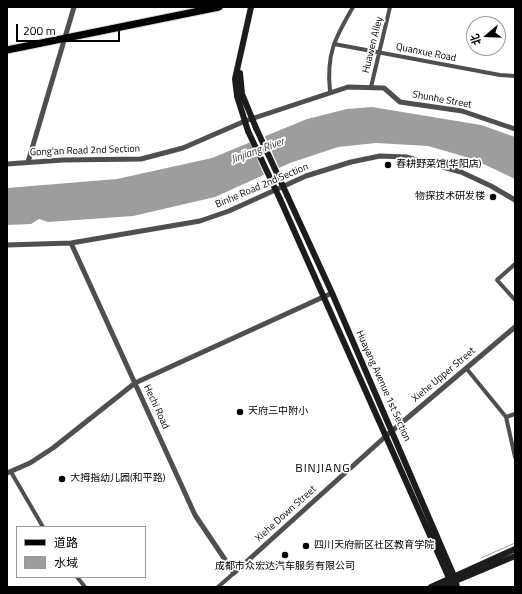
<!DOCTYPE html>
<html>
<head>
<meta charset="utf-8">
<style>
  body { margin:0 }
  #map { position:relative; width:522px; height:594px; overflow:hidden; background:#fff; font-family:"Titillium Web","Noto Sans SC",sans-serif }
  canvas { display:block }
  .frame { position:absolute; inset:0; border:8px solid #000; pointer-events:none }
  .legend { position:absolute; left:16px; top:526px; width:130px; height:52px; box-sizing:border-box; background:#fff; border:1px solid #999; margin:0; padding:5px 7px; list-style:none; font-size:12px; color:#000 }
  .legend li { display:flex; align-items:center; gap:8px; height:20px }
  .legend b { width:20px; border:1px solid #999 }
  .north { position:absolute; left:466px; top:16px; width:40px; height:40px; box-sizing:border-box; background:#fff; border:1px solid #999; border-radius:50%; rotate:251deg; font-size:11px; font-weight:700; line-height:16px; text-align:center; color:#000 }
  .north::after { content:''; display:block; margin:auto; width:14px; height:18px; background:#000; clip-path:polygon(50% 0,100% 100%,50% 72%,0 100%) }
  .scale { position:absolute; left:16px; top:24px; width:104px; height:18px; box-sizing:border-box; border:2px solid #000; border-top:0; padding-left:5px; font-size:12px; line-height:14px; white-space:nowrap; color:#000; -webkit-text-stroke:3px #fff; paint-order:stroke }
</style>
</head>
<body>
<div id="map">
<canvas width="522" height="594"></canvas>
<div class="frame"></div>
<ul class="legend">
<li><b style="height:5px;background:#000"></b>道路</li>
<li><b style="height:11px;background:#9d9d9d"></b>水域</li>
</ul>
<div class="north">北</div>
<div class="scale">200 m</div>
</div>
<script>
const ctx = document.querySelector('canvas').getContext('2d');
ctx.lineJoin = 'round';
function fillPath(path, color) {
  ctx.fillStyle = color;
  ctx.fill(path, 'evenodd');
}
function trace(path, color, width, dash) {
  ctx.strokeStyle = color;
  ctx.lineWidth = width;
  ctx.lineCap = dash ? 'butt' : 'round';
  ctx.setLineDash(dash || []);
  ctx.stroke(path);
}
function drawText(font, color, halo, rows, align = 'center') {
  ctx.font = font + ' "Titillium Web","Noto Sans SC",sans-serif';
  ctx.lineWidth = 3.5;
  ctx.setLineDash([]);
  ctx.textBaseline = 'middle';
  ctx.strokeStyle = halo;
  ctx.fillStyle = color;
  for (const [text, x, y, turn = 0] of rows) {
    ctx.save();
    ctx.translate(x, y);
    ctx.rotate((+turn || 0) * Math.PI / 180);
    ctx.textAlign = isNaN(turn) ? turn : align;
    if (halo) ctx.strokeText(text, 0, 0);
    ctx.fillText(text, 0, 0);
    ctx.restore();
  }
}
fillPath(new Path2D(`
  M372 107 481 125 515 137V179L473 159 428 146 376 143 338 147 290 163 215 197 133 216 48 222 39 219 31 224 7 225V188L117 179 212 158 307 119 347 109Z`), '#9d9d9d');
fillPath(new Path2D(`
  M264 134 280 170 265 177 249 140Z`), '#fff');
trace(new Path2D(`
  M481 558 515 543`), '#9d9d9d', 1);
const primary = new Path2D(`
  M7 50 219 7`);
trace(primary, '#dbdbdb', 9);
trace(new Path2D(`
  M334 44 500 75 515 76
  M371 87 390 7
  M330 91C326 54 335 38 353 7
  M515 264 497 280 515 300
  M466 368 506 417 515 457
  M506 417 515 414
  M11 472 43 527
  M77 577 85 587
  M218 587 234 573`), '#4f4f4f', 4);
trace(new Path2D(`
  M28 162 74 7
  M7 164 63 160 141 159 183 148 245 121 348 87 384 88 400 102 462 111 515 129
  M71 243 195 515 234 573 386 436 515 327
  M7 245 71 243 200 221 229 211 306 176 351 162 380 156 406 157 461 172 491 186 515 200
  M7 473 30 463 53 448 135 383 332 293`), '#4f4f4f', 5);
trace(new Path2D(`
  M240 73 242 94 256 128
  M248 131 237 96 235 79 251 7
  M287 195 332 293 454 576 457 587
  M280 199 449 578 451 587
  M431 587 515 549
  M441 587 515 556`), '#1c1c1c', 6);
trace(primary, '#000', 7);
trace(new Path2D(`
  M256 128 287 195
  M248 131 280 199`), '#1c1c1c', 6);
for (const [x, y, r, color] of [
  [388,165,4,"#000"],
  [493,197,4,"#000"],
  [240,412,4,"#000"],
  [62,479,4,"#000"],
  [306,546,4,"#000"],
  [285,555,4,"#000"]
]) {
  const dot = new Path2D();
  dot.arc(x, y, r, 0, 2 * Math.PI);
  ctx.fillStyle = color;
  ctx.fill(dot);
  trace(dot, '#fff', 1.5);
}
drawText('10px', '#000', '#fff', [
  ["Huawen Alley",373,45,-76],
  ["Quanxue Road",426,53,11],
  ["Shunhe Street",442,100,10],
  ["Gong'an Road 2nd Section",85,151,-2],
  ["Binhe Road 2nd Section",262,186,-23],
  ["Xiehe Upper Street",444,375,-40],
  ["Huayang Avenue 1st Section",383,386,66],
  ["Hechi Road",156,407,65],
  ["Xiehe Down Street",286,514,-42]
]);
drawText('10px', '#000', '#fff', [
  ["春耕野菜馆(华阳店)",396,165],
  ["物探技术研发楼",485,197,"right"],
  ["天府三中附小",248,412],
  ["大拇指幼儿园(和平路)",70,479],
  ["四川天府新区社区教育学院",314,546],
  ["成都市众宏达汽车服务有限公司",285,567,"center"]
], 'left');
drawText('italic 11px', '#3e3e3e', '#fff', [
  ["Jinjiang River",258,151,-20]
]);
ctx.letterSpacing = '1px';
drawText('12px', '#000', '#fff', [
  ["BINJIANG",323,469]
]);
ctx.letterSpacing = '0px';
</script>
</body>
</html>
